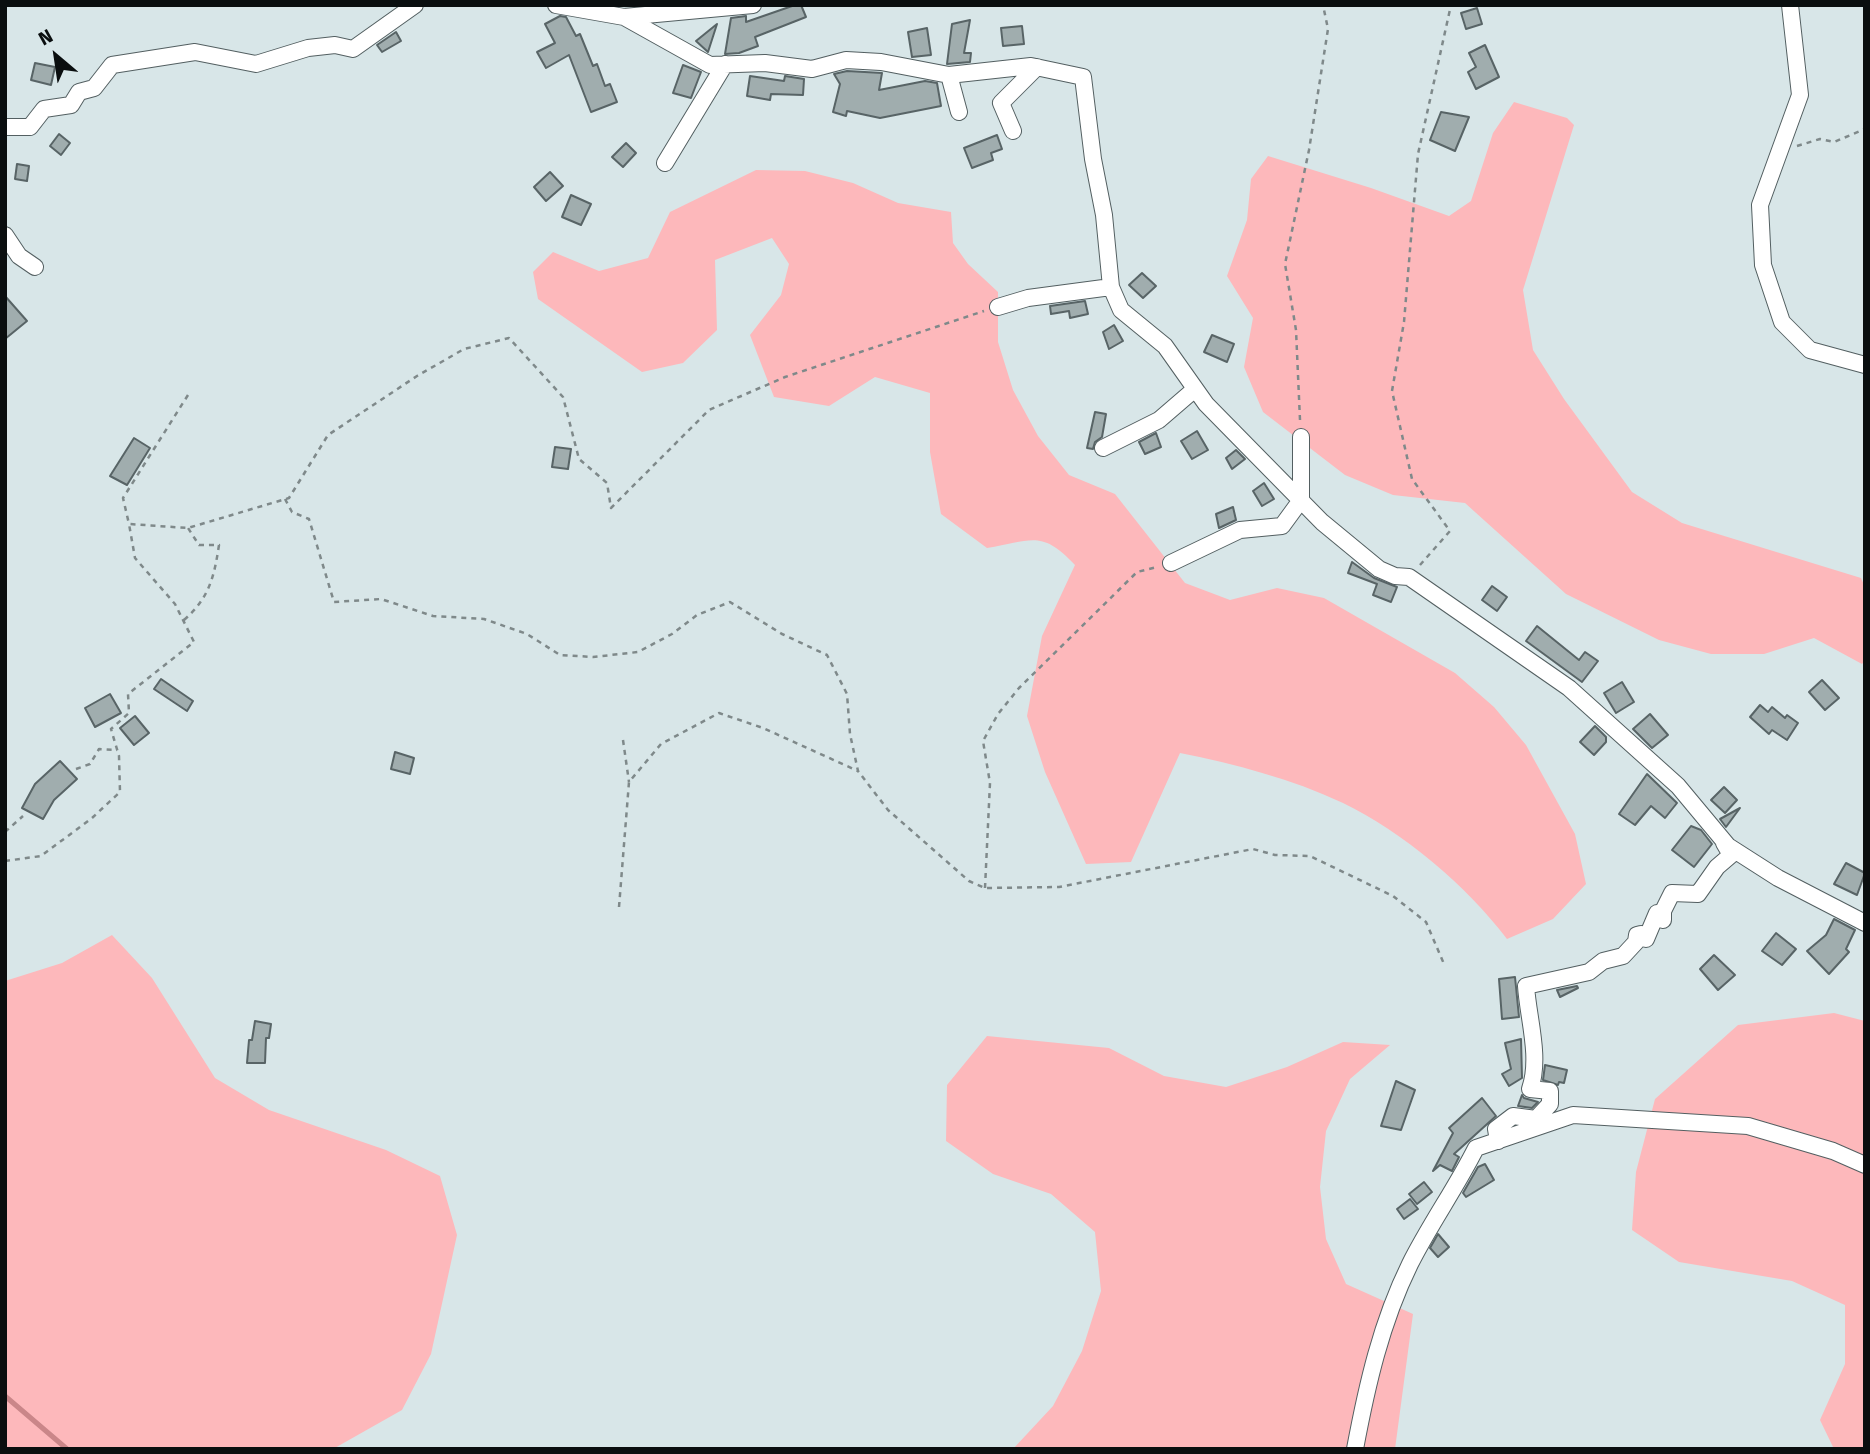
<!DOCTYPE html>
<html>
<head>
<meta charset="utf-8">
<style>
  body { margin:0 }
  #map { position:relative; width:1870px; height:1454px; overflow:hidden; background:#d8e6e8; font-family:"Fira Sans",sans-serif }
  canvas { display:block }
  .frame { position:absolute; inset:0; border:7px solid #0a0e0f; pointer-events:none }
  .north { position:absolute; left:21px; top:21px; width:70px; height:70px; -webkit-text-stroke:5px #d8e6e8; paint-order:stroke; rotate:331deg; font-size:19px; font-weight:700; line-height:28px; text-align:center; color:#0a0e0f }
  .north::after { content:''; display:block; margin:auto; width:24px; height:32px; background:#0a0e0f; clip-path:polygon(50% 0,100% 100%,50% 72%,0 100%) }
</style>
</head>
<body>
<div id="map">
<canvas width="1870" height="1454"></canvas>
<div class="frame"></div>
<div class="north">N</div>
</div>
<script>
const ctx = document.querySelector('canvas').getContext('2d');
ctx.lineJoin = 'round';
function fillPath(path, color) {
  ctx.fillStyle = color;
  ctx.fill(path, 'evenodd');
}
function trace(path, color, width, dash) {
  ctx.strokeStyle = color;
  ctx.lineWidth = width;
  ctx.lineCap = dash ? 'butt' : 'round';
  ctx.setLineDash(dash || []);
  ctx.stroke(path);
}
fillPath(new Path2D(`
  M1514 102 1567 118 1574 125 1523 290 1533 350 1564 399 1632 492 1682 523 1861 578 1865 587V660L1862 664 1814 638 1764 654H1711L1659 640 1566 594 1465 503 1393 495 1345 475 1263 412 1244 367 1253 318 1227 276 1247 220 1251 179 1268 156 1371 188 1449 216 1471 201 1493 133Z
  M756 170 805 171 853 183 898 203 951 212 953 243 968 264 998 292V342L1013 390 1038 436 1069 475 1115 494 1185 583 1230 600 1277 588 1324 598 1455 673 1494 707 1526 745 1575 834 1586 884 1553 919 1507 939C1467 886 1403 832 1343 803 1292 779 1235 764 1180 753L1131 862 1086 864 1045 772 1027 716 1042 636 1075 565C1041 529 1032 541 987 548L941 514 930 452V393L875 377 829 406 774 397 750 335 781 295 789 264 772 238 715 260 717 330 683 363 642 372 538 299 533 272 553 252 599 271 648 258 670 212Z
  M112 935 152 978 215 1078 269 1110 386 1150 440 1176 457 1235 431 1354 402 1410 333 1449H5V981L62 963Z
  M1834 1013 1865 1021V1449H1834L1820 1420 1845 1364V1305L1792 1281 1679 1262 1632 1230 1636 1172 1655 1099 1738 1025Z
  M987 1036 1109 1048 1164 1076 1226 1087 1287 1067 1343 1042 1390 1045 1350 1079 1326 1131 1320 1187 1326 1239 1346 1284 1413 1314 1395 1449H1013L1053 1406 1082 1351 1101 1291 1095 1232 1051 1194 993 1174 946 1141 947 1085Z`), '#fdb8bb');
trace(new Path2D(`
  M5 1396 67 1449`), '#ca8689', 5);
const building = new Path2D(`
  M795 5H801L806 17 755 37 758 46 739 53 725 54 731 18 746 16V22Z
  M1477 8 1482 24 1466 29 1461 13Z
  M560 16 566 17 576 36 580 34 593 66 597 64 605 86 610 84 617 102 591 112 569 55 546 68 537 52 555 43 545 24Z
  M970 20 964 53H971L970 62 947 64 952 24Z
  M717 24 708 52 696 41Z
  M1022 26 1024 44 1003 46 1001 28Z
  M927 28 931 55 912 57 908 32Z
  M396 32 401 41 382 52 377 45Z
  M1485 45 1499 77 1476 89 1468 72 1476 67 1469 53Z
  M35 63 55 67 51 85 31 80Z
  M683 65 701 72 691 98 673 93Z
  M847 71 882 73 879 90 925 81 937 83 941 106 880 118 847 111 846 116 833 112 840 84 834 74Z
  M750 76 784 81 785 76 804 79 803 95 771 94 770 100 747 96Z
  M1441 112 1469 117 1455 151 1430 140Z
  M59 134 70 143 61 155 50 146Z
  M997 135 1002 149 991 153 993 160 972 168 964 148Z
  M626 143 636 153 623 167 612 157Z
  M17 164 29 166 27 181 15 179Z
  M550 172 563 186 546 201 534 187Z
  M571 195 591 204 581 225 562 217Z
  M1142 273 1156 286 1143 298 1129 285Z
  M5 296 27 321 5 339Z
  M1085 301 1088 314 1070 318 1069 311 1051 314 1050 306Z
  M1114 325 1123 341 1109 349 1103 332Z
  M1212 335 1234 344 1227 362 1204 352Z
  M1095 412 1106 414 1102 437 1095 442 1093 449 1087 448Z
  M1197 431 1208 450 1192 459 1181 441Z
  M1156 433 1161 447 1145 454 1139 442Z
  M134 438 150 448 127 485 110 476Z
  M555 447 571 449 568 469 552 467Z
  M1236 450 1245 459 1232 469 1226 458Z
  M1264 483 1274 499 1262 506 1253 491Z
  M1233 507 1236 520 1219 528 1216 514Z
  M1352 562 1374 578 1397 587 1391 602 1373 595 1377 584 1348 573Z
  M1492 586 1507 597 1497 611 1482 600Z
  M1537 626 1579 660 1585 652 1598 661 1582 682 1526 641Z
  M161 679 193 701 187 711 154 689Z
  M1822 680 1839 698 1825 710 1809 692Z
  M1622 682 1634 702 1616 713 1604 693Z
  M110 694 121 713 95 727 85 708Z
  M1760 705 1768 712 1772 707 1785 718 1787 715 1798 723 1787 740 1772 730 1769 734 1750 717Z
  M1650 714 1668 735 1652 748 1633 729Z
  M135 716 149 733 134 745 120 728Z
  M1595 726 1606 737V742L1594 755 1580 742Z
  M395 752 414 758 410 774 391 769Z
  M60 761 77 779 54 800 43 819 22 808 35 784Z
  M1647 774 1677 803 1665 818 1651 806 1635 825 1619 814Z
  M1724 787 1737 800 1725 813 1711 800Z
  M1740 808 1726 827 1720 819Z
  M1691 826 1701 830 1712 844 1694 867 1672 850Z
  M1846 863 1865 873 1857 895 1834 884Z
  M1834 919 1855 930 1846 949 1849 952 1829 974 1807 951 1826 935Z
  M1776 933 1796 949 1782 965 1762 951Z
  M1714 955 1735 975 1718 990 1700 969Z
  M1515 977 1519 1017 1502 1019 1499 979Z
  M1577 986 1578 988 1560 997 1557 990Z
  M255 1021 271 1024 269 1038H266L265 1063H247L249 1040H252Z
  M1521 1039 1522 1078 1509 1086 1502 1074 1511 1069 1505 1043Z
  M1545 1065 1567 1070 1564 1083 1559 1082 1558 1085 1543 1080Z
  M1396 1081 1415 1090 1401 1130 1381 1126Z
  M1522 1095 1524 1098 1538 1102 1532 1108 1518 1106Z
  M1482 1098 1496 1116 1454 1154 1459 1157 1452 1171 1440 1165 1433 1171 1453 1133 1449 1128Z
  M1485 1164 1494 1180 1466 1197 1463 1193 1478 1167Z
  M1424 1182 1432 1192 1417 1204 1409 1194Z
  M1410 1199 1418 1209 1404 1219 1397 1209Z
  M1438 1234 1449 1247 1438 1257 1430 1248Z`);
fillPath(building, '#a0adae');
trace(building, '#586466', 2);
const minor = new Path2D(`
  M556 5 624 17 710 65 765 63 812 69 846 60 881 62 949 75 1031 66 1083 77 1093 159 1104 215 1111 287 1121 310 1165 346 1206 404 1322 522 1379 569 1395 576 1409 577 1569 688 1678 786 1728 846 1778 878 1865 923
  M1790 5 1800 95 1760 205 1763 265 1782 322 1810 350 1865 365
  M624 17 753 5
  M949 75 959 112
  M5 127H30L44 109 71 105 79 92 94 88 112 65 195 52 256 64 308 48 335 45 353 49 415 5
  M1013 131 1001 103 1037 67
  M665 163 725 64
  M5 235 19 256 35 267
  M998 307 1028 298 1111 287
  M1103 448 1159 420 1195 389
  M1171 563 1240 530 1282 526 1301 500V437
  M1498 1141 1496 1129 1513 1116 1536 1119 1550 1104V1091L1530 1089C1541 1057 1528 1018 1526 986L1589 972 1603 961 1623 956 1636 942 1637 935 1641 934 1646 939 1657 913 1663 920V911L1672 893 1698 894 1717 867 1731 855 1724 843
  M1355 1449C1367 1385 1381 1323 1410 1264 1430 1224 1456 1188 1476 1148L1573 1115 1748 1126 1833 1151 1865 1165`);
trace(minor, '#535f61', 18);
trace(new Path2D(`
  M1797 146 1820 139 1834 142 1865 129
  M188 395 123 498 129 524 188 528 289 498 328 435 417 376 464 349 509 338 563 397 579 459 607 483 611 508 709 410 785 377 984 311
  M1300 420 1296 330 1285 264 1309 150 1328 29 1323 5
  M285 499 292 512 309 519 334 602 381 599 433 616 484 619 527 634 560 655 593 657 638 652 672 634 697 615 730 602 782 634 827 655 847 694 850 734 858 771 888 810 969 881 985 888 1059 887 1253 849 1275 855 1310 856 1393 896 1426 922 1444 964
  M1420 565 1450 531 1412 479 1392 391 1404 322 1418 154 1451 5
  M184 620C209 598 214 578 219 545H199L188 528
  M623 740 629 782
  M76 769 90 764 99 749 117 750
  M5 832 23 816
  M5 861 41 856 92 818 120 792 119 756 111 729 129 713 128 694 194 642 175 604 135 558 129 524
  M985 888 990 783 983 741 998 714 1019 688 1137 572 1157 567
  M619 907 629 782 661 744 719 713 763 728 858 771`), '#7f898a', 2.5, [5, 5]);
trace(minor, '#fff', 16);
</script>
</body>
</html>
